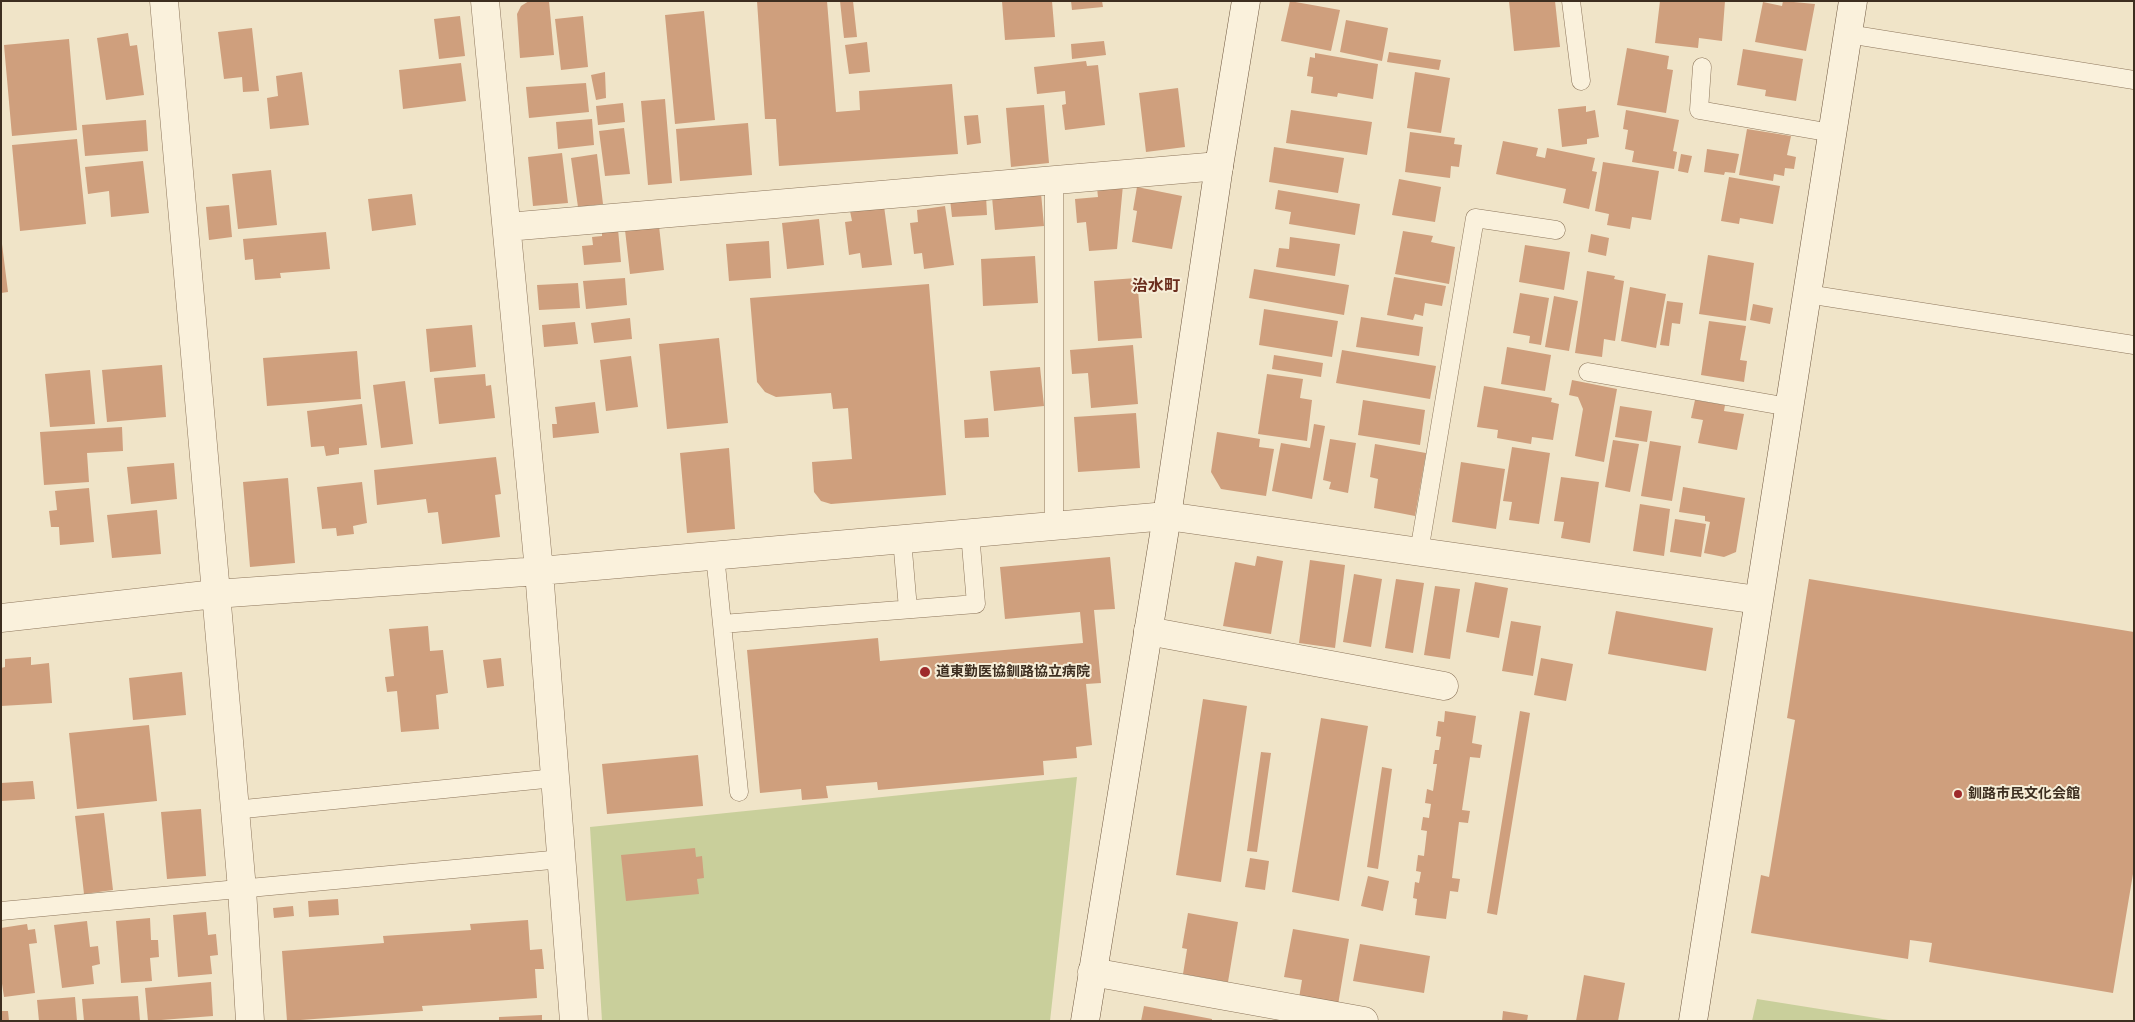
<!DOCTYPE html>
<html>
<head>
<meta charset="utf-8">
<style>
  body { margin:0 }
  #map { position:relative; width:2135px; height:1022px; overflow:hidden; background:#f0e4c8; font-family:"PT Serif",serif }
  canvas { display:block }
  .frame { position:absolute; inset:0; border:2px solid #3d2e20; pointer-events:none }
</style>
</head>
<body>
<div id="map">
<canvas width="2135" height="1022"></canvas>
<div class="frame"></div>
</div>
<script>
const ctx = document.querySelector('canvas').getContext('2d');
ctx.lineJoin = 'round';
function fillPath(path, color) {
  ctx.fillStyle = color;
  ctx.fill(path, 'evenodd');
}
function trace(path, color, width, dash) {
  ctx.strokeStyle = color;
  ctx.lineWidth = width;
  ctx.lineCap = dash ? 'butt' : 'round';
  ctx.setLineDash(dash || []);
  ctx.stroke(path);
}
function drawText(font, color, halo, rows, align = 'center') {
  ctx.font = font + ' "PT Serif","Noto Sans JP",serif';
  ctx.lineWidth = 4;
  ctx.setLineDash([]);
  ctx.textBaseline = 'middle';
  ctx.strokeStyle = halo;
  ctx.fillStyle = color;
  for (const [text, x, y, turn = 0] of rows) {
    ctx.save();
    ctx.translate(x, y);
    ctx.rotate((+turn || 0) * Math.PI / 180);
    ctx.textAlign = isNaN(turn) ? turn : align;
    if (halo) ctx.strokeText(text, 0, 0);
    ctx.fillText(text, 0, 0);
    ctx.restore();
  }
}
fillPath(new Path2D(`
  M1077 777 1050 1021H602L590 827Z
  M1757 999 1895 1021H1752Z`), '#c9cf9b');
fillPath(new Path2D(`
  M529 1H549L554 55 520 58 517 14 521 6Z
  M757 1H827L836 112 860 110 859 91 952 84 958 154 779 166 776 119H765Z
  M840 1H853L857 37 844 38Z
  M1002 1H1052L1055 37 1005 40Z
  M1071 1H1102L1103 7 1072 10Z
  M1290 1 1340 10 1331 51 1281 41Z
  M1509 1H1555L1560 47 1514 51Z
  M1660 1H1725L1722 41 1699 38 1698 48 1655 43Z
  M1783 1 1815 4 1806 51 1755 42 1763 2 1782 6Z
  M704 11 715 120 675 124 665 15Z
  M460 16 465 56 439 59 434 19Z
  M583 16 588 67 561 70 555 19Z
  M1346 20 1388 28 1382 61 1340 52Z
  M252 28 259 91 243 92 242 77 224 79 218 32Z
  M128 33 130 46 137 45 144 95 106 100 97 38Z
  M69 39 77 130 12 136 4 45Z
  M1104 41 1106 55 1072 59 1071 44Z
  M867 42 870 72 849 74 845 45Z
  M1627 48 1669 56 1667 69 1673 70 1666 113 1617 105Z
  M1743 49 1803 59 1796 101 1765 96 1766 90 1737 85Z
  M1389 52 1441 60 1439 70 1387 62Z
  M1315 53 1378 64 1373 99 1338 93 1337 97 1311 93 1313 77 1307 76 1310 57 1315 58Z
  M1086 61 1087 66 1098 65 1105 125 1065 130 1062 105 1066 104 1065 91 1037 94 1034 67Z
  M461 63 466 101 403 109 399 70Z
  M302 72 309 125 270 129 267 98 278 96 276 76Z
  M605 72 606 98 596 100 591 75Z
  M1415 72 1450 78 1441 133 1407 128Z
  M586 83 589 112 529 118 526 87Z
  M1178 88 1185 147 1146 152 1139 93Z
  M665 99 672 183 648 185 641 101Z
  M623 103 625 122 598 125 596 106Z
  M1044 105 1049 163 1011 167 1006 108Z
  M1586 106V112L1595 110 1599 137 1587 139V144L1562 147 1558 109Z
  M1291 110 1372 122 1367 155 1286 143Z
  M1626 110 1679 120 1673 151 1677 152 1674 169 1632 162 1634 151 1625 149 1628 130 1623 129Z
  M978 115 981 143 967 145 964 116Z
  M592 119 594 145 558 149 556 122Z
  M146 120 148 151 85 156 82 125Z
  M748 123 752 175 680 181 676 129Z
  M624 128 630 174 605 176 599 131Z
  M1747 129 1791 136 1787 155 1796 157 1794 169 1785 168 1784 176 1774 174 1773 181 1739 175Z
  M1410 132 1455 138 1454 144 1462 145 1459 167 1451 166 1450 178 1405 172Z
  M77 139 86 224 20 231 12 145Z
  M1503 141 1538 148 1536 156 1545 158 1547 148 1595 158 1592 171 1597 172 1589 209 1563 203 1566 189 1496 174Z
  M1274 147 1344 158 1338 193 1269 182Z
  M1707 149 1739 154 1735 173 1725 172 1724 175 1704 172Z
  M562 153 568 203 533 206 528 157Z
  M597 154 603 204 578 207 571 158Z
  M1681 154 1692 156 1688 173 1678 171Z
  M143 161 149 213 111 217 109 191 88 194 85 167Z
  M1603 162 1659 171 1651 220 1632 217 1630 229 1607 225 1609 214 1595 211Z
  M271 170 277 225 238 229 232 174Z
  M1729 177 1780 186 1773 224 1740 218 1739 224 1721 221Z
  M1399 179 1441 187 1435 222 1392 215Z
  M1123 185 1117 249 1089 251 1086 222 1077 223 1075 199 1098 197 1097 188Z
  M1137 187 1182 196 1172 249 1132 242 1137 211 1133 210Z
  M1278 190 1360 204 1355 235 1289 224 1291 212 1275 209Z
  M1041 193 1044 226 995 230 992 197Z
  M412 194 416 225 372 231 368 199Z
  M986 196 987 215 952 217 950 199Z
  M229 205 232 237 209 240 206 207Z
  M884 206 892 265 862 268 860 253 849 255 845 222 852 221 850 211Z
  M945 206 954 265 924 269 922 253 914 254 910 223 918 222 917 210Z
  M819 219 824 265 787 269 782 223Z
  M659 226 664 270 630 274 625 230Z
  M618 229 621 262 584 265 582 246 593 245 592 237 602 236V230Z
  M1403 231 1433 236 1431 242 1455 247 1449 284 1395 274Z
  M326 232 330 269 280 273 281 278 255 280 253 259 245 260 243 239Z
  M1591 234 1609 238 1606 256 1588 252Z
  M1 236 8 292 1 293Z
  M1290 237 1340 244 1335 276 1276 267 1279 248 1289 249Z
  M769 241 771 278 729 281 726 244Z
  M1525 245 1570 252 1564 290 1519 282Z
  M1708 255 1754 263 1746 321 1699 314Z
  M1035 256 1038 303 983 306 981 259Z
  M1254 269 1349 285 1344 315 1249 298Z
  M1587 271 1615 276 1614 279 1624 281 1615 341 1604 339 1602 357 1575 353Z
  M1394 277 1446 286 1442 306 1425 303 1423 316 1415 314 1413 320 1387 315Z
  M625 278 627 305 586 309 583 281Z
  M1137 278 1142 338 1098 341 1094 281Z
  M578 283 580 308 539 310 537 285Z
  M929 284 946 495 831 504 821 501 814 492 812 462 852 459 848 408 833 409 831 393 776 397 765 392 757 382 750 298Z
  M1630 287 1666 294 1656 348 1621 341Z
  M1520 293 1549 298 1541 345 1529 343 1530 336 1513 333Z
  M1554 296 1578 301 1569 351 1545 347Z
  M1667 301 1683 303 1680 324 1672 323 1669 346 1660 345Z
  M1753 304 1773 308 1770 324 1750 320Z
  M1264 309 1338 321 1332 357 1259 345Z
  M1361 317 1423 327 1419 356 1356 347Z
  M630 318 632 339 594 343 591 323Z
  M1709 321 1746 326 1740 360 1747 361 1744 382 1701 375Z
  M575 322 578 344 544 347 542 325Z
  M472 325 476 367 430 372 426 329Z
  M719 338 728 423 667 429 659 344Z
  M1133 345 1138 404 1091 408 1088 373 1072 374 1070 350Z
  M1507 347 1551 355 1545 391 1501 384Z
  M1342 350 1436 366 1430 399 1336 383Z
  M357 351 361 399 267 406 263 358Z
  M1274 355 1323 363 1321 377 1272 369Z
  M631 356 638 407 606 411 600 360Z
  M162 365 166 417 107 422 102 370Z
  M1040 367 1044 406 994 411 990 371Z
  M90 370 95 424 50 427 45 374Z
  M485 374 486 386 491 385 495 418 439 424 434 378Z
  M1267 374 1303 379 1300 398 1312 400 1307 441 1258 434Z
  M1572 380 1617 389 1604 462 1575 456 1583 409 1578 397 1569 395Z
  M405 381 413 444 381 448 373 385Z
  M1484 386 1552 398 1551 402 1559 404 1553 440 1532 437 1531 444 1497 438 1498 430 1477 427Z
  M1363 400 1425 410 1420 445 1358 435Z
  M1695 400 1725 405 1724 411 1744 414 1737 450 1698 443 1703 420 1691 418Z
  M595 402 599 433 553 438 552 424H557L555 407Z
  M362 404 367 445 339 448V454L326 456 324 446 311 447 307 411Z
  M1620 406 1652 411 1647 442 1615 437Z
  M1136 413 1140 468 1078 472 1074 417Z
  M988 418 989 437 965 438 964 420Z
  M1314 424 1325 426 1312 499 1272 491 1281 443 1310 448Z
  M122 427 123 451 87 453 89 482 44 485 40 432Z
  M1217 432 1260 439 1259 447 1274 449 1266 496 1221 489 1211 472Z
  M1330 439 1356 443 1348 493 1329 489 1331 482 1323 480Z
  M1613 440 1639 444 1630 492 1605 487Z
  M1650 441 1681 446 1672 501 1641 496Z
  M1375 444 1426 453 1415 516 1374 508 1378 479 1370 477Z
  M1512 447 1550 453 1539 524 1509 520 1512 502 1503 501Z
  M729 448 735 529 687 533 680 453Z
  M496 457 501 494 495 495 500 537 442 544 438 512 428 513 426 499 377 505 374 470Z
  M1461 462 1505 469 1496 529 1452 522Z
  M174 463 177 499 131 504 127 467Z
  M1561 477 1599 482 1590 543 1561 538 1564 522 1554 521Z
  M288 478 295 563 250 567 243 482Z
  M362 482 367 523 353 526 354 534 337 536 336 528 322 529 317 487Z
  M1683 487 1745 498 1736 552 1724 557 1704 553 1710 522 1705 521V516L1679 512Z
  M89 488 94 542 60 545 59 527H51L49 511 57 510 55 491Z
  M1640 504 1670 509 1664 556 1633 551Z
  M157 510 161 554 112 558 107 515Z
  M1675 519 1706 524 1701 557 1670 552Z
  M1257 556 1283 561 1271 634 1223 626 1235 562 1255 566Z
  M1110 557 1115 609 1094 610 1101 683 1086 684 1092 745 1076 747 1077 758 1043 761 1044 775 878 790 877 782 826 786 828 798 802 800 801 789 760 793 747 650 878 638 880 661 1083 643 1080 612 1005 619 1000 567Z
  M1310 560 1345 565 1335 648 1299 643Z
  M1354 574 1382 579 1371 647 1343 642Z
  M1396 579 1424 583 1413 653 1385 648Z
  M1809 579 2134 632V868L2113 993 1929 962 1932 943 1910 940 1908 959 1751 933 1761 875 1769 877 1795 720 1787 718Z
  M1475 582 1508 588 1499 638 1466 632Z
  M1435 586 1460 589 1450 659 1424 655Z
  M1616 611 1713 628 1706 671 1608 654Z
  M1511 621 1541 626 1533 676 1502 671Z
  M428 626 430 651 443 650 448 693 436 695 439 729 401 732 397 691 387 692 385 677 394 676 389 629Z
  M31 657V665L49 663 52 703 1 706V668L5 667V659Z
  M501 658 504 686 487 688 483 660Z
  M1541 658 1573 664 1566 701 1534 695Z
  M182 672 186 715 133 720 129 678Z
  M1203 699 1247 706 1221 882 1176 875Z
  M1445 711 1476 716 1472 743 1482 745 1480 758 1470 757 1462 810 1470 811 1468 823 1459 822 1452 878 1460 879 1458 892 1450 891 1446 919 1415 915 1417 899 1413 898 1415 882 1419 883 1421 872 1416 871 1418 855 1424 856 1427 831 1421 830 1423 817 1429 818 1431 804 1425 803 1427 789 1433 791 1437 764H1433L1435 750H1439L1441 737 1436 736 1438 721 1444 722Z
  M1520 711 1530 713 1497 915 1487 913Z
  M1321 718 1368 726 1339 901 1292 892Z
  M149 725 157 801 77 809 69 733Z
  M1261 752 1271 753 1257 852 1247 851Z
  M698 755 703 806 607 814 602 764Z
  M1382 767 1392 769 1378 869 1367 867Z
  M33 781 35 799 1 801V783Z
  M201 809 206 876 167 879 161 812Z
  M104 813 113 890 84 894 75 816Z
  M695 848 696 857 702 856 704 878 697 879 699 894 626 901 621 855Z
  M1250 858 1269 861 1265 890 1245 887Z
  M1368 876 1389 881 1383 911 1361 906Z
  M338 899 339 915 309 917 308 901Z
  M293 906 294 916 274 918 273 908Z
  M206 912 208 935 216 934 218 955 210 956 212 974 178 977 173 915Z
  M1188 913 1238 922 1228 982 1183 974 1187 949 1182 948Z
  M150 918 151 940H158L159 957 150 958 152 981 121 983 116 921Z
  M528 920 530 950 542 949 544 969H535L537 998 422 1006 423 1011 287 1021 282 951 384 943 383 936 471 930 470 924Z
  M87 921 90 947 98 946 100 964 92 966 94 984 62 988 54 925Z
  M27 924 28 930 35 929 37 943 29 944 35 993 4 997 1 977V928Z
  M1293 929 1349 939 1338 1005 1299 998 1302 980 1284 977Z
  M1360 944 1430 956 1424 993 1353 981Z
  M1584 975 1625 983 1618 1021H1576Z
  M211 982 213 1016 148 1021 145 988Z
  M138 996 140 1021H84L82 999Z
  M75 997 77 1021H39L37 1000Z
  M1144 1006 1212 1019V1021H1141Z
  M1 1011H8L9 1021H1Z
  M1503 1011 1528 1015 1527 1021H1502Z
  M542 1015V1021H499V1017Z`), '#cf9f7d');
const lane = new Path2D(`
  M1571 1 1581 81
  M1848 34 2134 80
  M1702 67 1699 110 1832 133
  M1807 294 2134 345
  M1588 372 1789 407
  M1054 526V180
  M902 539 908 609
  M1419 552 1475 218 1556 230
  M715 555 739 792
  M722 624 976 604 970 533
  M234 810 555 778
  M1 911 562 859`);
const street = new Path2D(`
  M164 1 242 889 250 1021
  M485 1 539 571 574 1021
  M507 227 1219 166
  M1 618 215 594 539 571 1167 516 1758 600
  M1148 631 1444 686
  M1092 972 1364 1021`);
const secondary = new Path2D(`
  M1085 1021 1167 516 1219 166 1246 1
  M1693 1021 1853 1`);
trace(lane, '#8d765c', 19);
trace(street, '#8d765c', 29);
trace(secondary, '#6f573f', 29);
trace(lane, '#faf1dc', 18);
trace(street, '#faf1dc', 28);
trace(secondary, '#faf1dc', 28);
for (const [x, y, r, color] of [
  [925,672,6,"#9e2a2b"],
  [1958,794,5,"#9e2a2b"]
]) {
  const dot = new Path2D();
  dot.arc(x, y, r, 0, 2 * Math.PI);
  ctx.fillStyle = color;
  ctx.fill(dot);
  trace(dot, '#f7eed8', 2);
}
drawText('bold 14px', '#3d2e20', '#f7eed8', [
  ["道東勤医協釧路協立病院",936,672],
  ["釧路市民文化会館",1968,794]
], 'left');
drawText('bold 16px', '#6b2e1e', '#f7eed8', [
  ["治水町",1156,286]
]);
</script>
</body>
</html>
